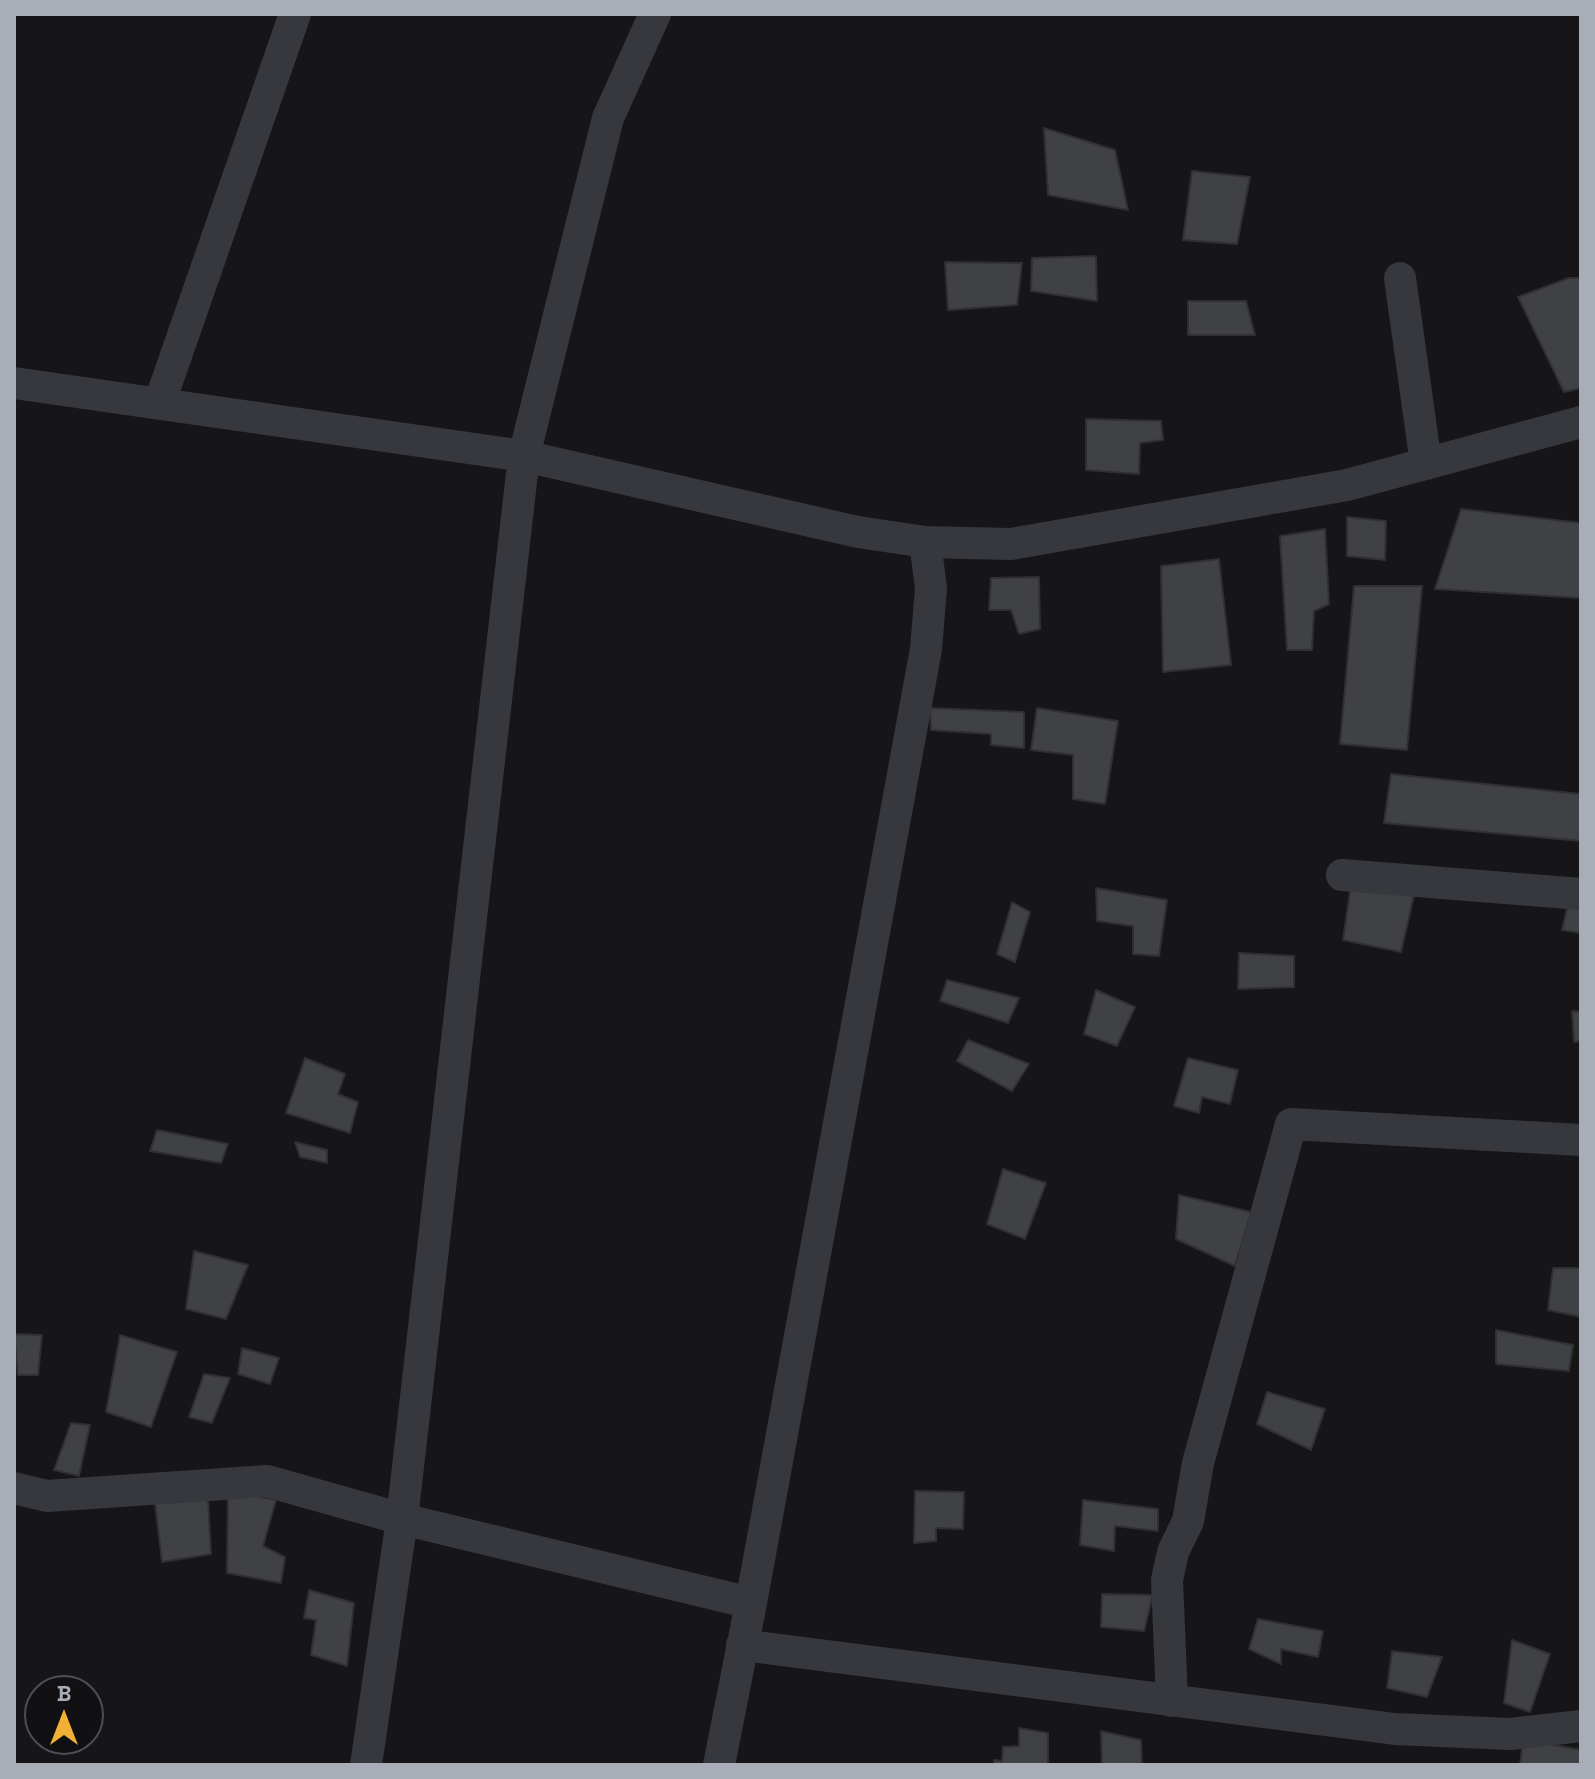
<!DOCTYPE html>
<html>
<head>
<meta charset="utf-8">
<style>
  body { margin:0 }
  #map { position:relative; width:1595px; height:1779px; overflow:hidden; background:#161618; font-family:"Space Grotesk",sans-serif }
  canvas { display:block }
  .frame { position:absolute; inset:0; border:16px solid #a8adb8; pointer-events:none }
  .north { position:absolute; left:24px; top:1675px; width:80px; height:80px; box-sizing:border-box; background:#111113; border:2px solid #4d4f55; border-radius:50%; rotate:0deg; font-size:22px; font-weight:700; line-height:32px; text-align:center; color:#a8adb8 }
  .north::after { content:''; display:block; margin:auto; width:28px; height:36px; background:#f2b134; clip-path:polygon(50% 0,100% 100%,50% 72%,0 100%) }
</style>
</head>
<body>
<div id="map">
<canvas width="1595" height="1779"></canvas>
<div class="frame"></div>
<div class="north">B</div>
</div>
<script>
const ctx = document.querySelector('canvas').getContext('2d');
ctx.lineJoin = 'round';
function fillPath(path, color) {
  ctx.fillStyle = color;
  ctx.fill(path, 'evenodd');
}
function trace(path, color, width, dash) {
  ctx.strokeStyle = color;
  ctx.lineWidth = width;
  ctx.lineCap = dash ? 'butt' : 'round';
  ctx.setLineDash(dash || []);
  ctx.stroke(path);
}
const building = new Path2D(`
  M1044 128 1115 150 1128 210 1048 195Z
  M1192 171 1250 177 1237 244 1183 240Z
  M1096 256 1097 301 1031 291 1032 258Z
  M945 262 1022 263 1017 305 948 310Z
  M1569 278H1581V388L1564 392 1518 297Z
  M1188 301H1246L1255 335H1188Z
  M1086 419 1161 421 1163 440 1140 443 1139 474 1086 470Z
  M1461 509 1581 523V598L1435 589Z
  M1347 517 1386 521 1385 560 1347 556Z
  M1325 529 1329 604 1314 611 1312 650H1287L1280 536Z
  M1219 559 1231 665 1163 672 1161 566Z
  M1039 577 1040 629 1019 634 1011 610H989L991 578Z
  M1354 586H1422L1407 750 1340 744Z
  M930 708 1024 712V748L991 745V734L931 730Z
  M1037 708 1118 721 1105 804 1073 799V755L1031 750Z
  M1391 774 1581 794V841L1384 823Z
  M1351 885 1414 895 1401 952 1343 940Z
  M1096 888 1167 900 1159 956 1133 954V926L1097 921Z
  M1012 902 1030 912 1015 962 997 954Z
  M1568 904 1581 906V933L1562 930Z
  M1239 953 1294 956V987L1238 989Z
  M947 980 1019 998 1008 1023 940 1001Z
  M1096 990 1135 1007 1117 1046 1084 1034Z
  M1572 1011 1581 1012V1041L1574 1042Z
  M968 1040 1029 1064 1012 1091 957 1061Z
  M305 1058 345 1074 338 1094 358 1102 350 1133 286 1113Z
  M1188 1058 1238 1070 1230 1104 1202 1097 1199 1113 1174 1106Z
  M157 1130 228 1144 221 1163 150 1151Z
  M295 1142 327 1150V1163L300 1157Z
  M1003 1169 1046 1183 1025 1239 987 1224Z
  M1179 1195 1251 1212 1235 1266 1176 1239Z
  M194 1251 248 1265 226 1319 186 1309Z
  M1553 1268H1581V1317L1548 1310Z
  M1496 1330 1573 1345 1569 1371 1496 1364Z
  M14 1334 42 1335 38 1375H18Z
  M120 1335 177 1352 151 1427 106 1412Z
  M242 1348 279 1358 270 1384 238 1374Z
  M204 1374 230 1378 212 1423 189 1417Z
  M1267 1392 1325 1409 1311 1450 1257 1424Z
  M71 1423 90 1425 79 1476 54 1470Z
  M228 1491 276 1500 263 1546 285 1557 281 1583 227 1573Z
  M915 1491 964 1492 963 1529 936 1528V1541L914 1543Z
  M208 1499 211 1554 162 1562 155 1503Z
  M1083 1500 1158 1509V1531L1115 1526 1114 1551 1080 1545Z
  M309 1590 354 1603 347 1666 311 1655 316 1620 304 1618Z
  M1102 1594 1153 1595 1144 1631 1101 1627Z
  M1258 1619 1323 1631 1318 1657 1281 1649V1664L1249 1649Z
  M1512 1640 1550 1654 1530 1712 1504 1703Z
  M1392 1651 1442 1657 1427 1697 1387 1688Z
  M1019 1728 1048 1733V1765H994V1760L1002 1761 1003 1747 1019 1746Z
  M1101 1731 1141 1740 1142 1765H1102Z
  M1523 1739 1581 1750V1765H1520Z`);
fillPath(building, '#404145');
trace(building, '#303034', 2);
trace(new Path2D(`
  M1400 278 1426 464
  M14 383 524 456 858 532 925 542 1011 544 1347 485 1581 422
  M164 390 295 14
  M1342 875 1581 894
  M14 1488 47 1496 267 1481 402 1519 751 1603
  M742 1645 1395 1729 1510 1734 1581 1726
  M1172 1701 1167 1580 1173 1552 1188 1521 1198 1463 1291 1124 1581 1140
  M366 1765 402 1519 524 456 608 118 655 14
  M719 1765 751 1603 926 649 931 588 925 542`), '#37383d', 32);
</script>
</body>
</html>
